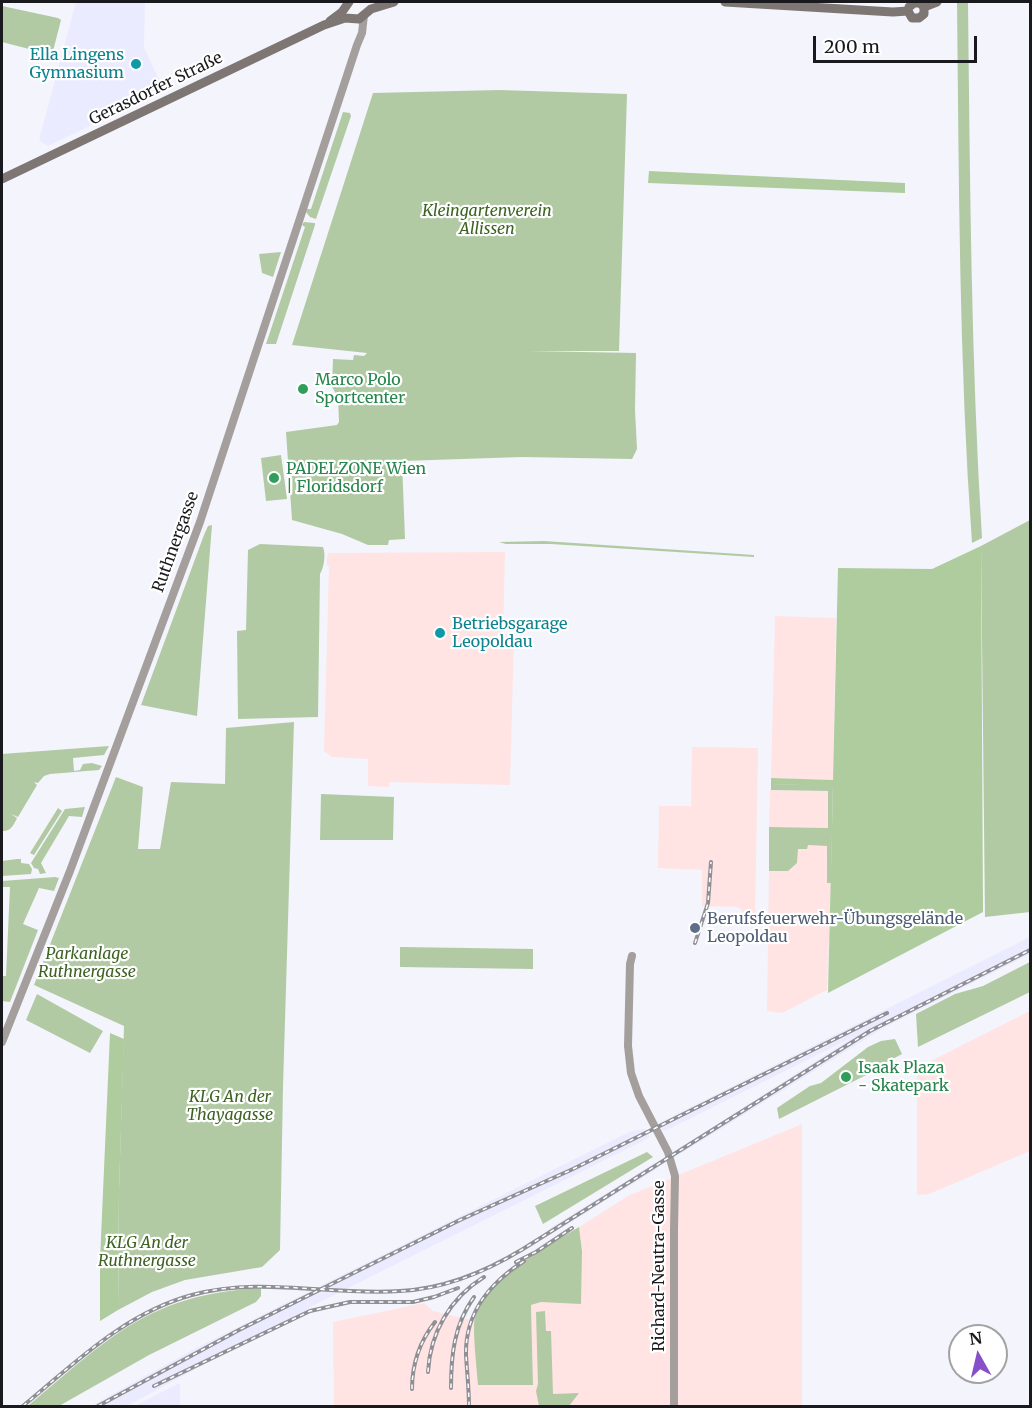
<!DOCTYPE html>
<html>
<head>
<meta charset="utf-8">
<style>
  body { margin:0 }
  #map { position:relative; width:1032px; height:1408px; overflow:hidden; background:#f4f4fd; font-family:Merriweather,serif }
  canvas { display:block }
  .frame { position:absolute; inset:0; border:3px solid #1a1a1e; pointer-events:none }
  .north { position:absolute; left:948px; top:1324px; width:60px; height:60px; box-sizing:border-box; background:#fff; border:2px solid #a3a3a5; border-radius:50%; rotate:352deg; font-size:16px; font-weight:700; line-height:24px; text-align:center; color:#1a1a1e }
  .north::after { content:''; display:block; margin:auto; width:21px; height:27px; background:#8550c8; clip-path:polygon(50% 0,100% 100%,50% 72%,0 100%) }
  .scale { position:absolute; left:813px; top:36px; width:164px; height:27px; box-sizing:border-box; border:3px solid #1a1a1e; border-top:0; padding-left:8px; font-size:18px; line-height:21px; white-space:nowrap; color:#1a1a1e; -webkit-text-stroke:4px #fff; paint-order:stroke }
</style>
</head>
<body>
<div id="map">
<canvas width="1032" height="1408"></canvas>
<div class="frame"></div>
<div class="north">N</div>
<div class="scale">200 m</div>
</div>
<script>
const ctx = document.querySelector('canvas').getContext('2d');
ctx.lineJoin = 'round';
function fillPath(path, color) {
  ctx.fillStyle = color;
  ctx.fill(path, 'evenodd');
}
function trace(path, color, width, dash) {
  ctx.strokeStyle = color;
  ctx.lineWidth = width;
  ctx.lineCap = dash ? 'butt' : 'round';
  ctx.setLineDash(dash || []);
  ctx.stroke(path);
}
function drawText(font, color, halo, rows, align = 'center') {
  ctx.font = font + ' Merriweather,serif';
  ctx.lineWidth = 4.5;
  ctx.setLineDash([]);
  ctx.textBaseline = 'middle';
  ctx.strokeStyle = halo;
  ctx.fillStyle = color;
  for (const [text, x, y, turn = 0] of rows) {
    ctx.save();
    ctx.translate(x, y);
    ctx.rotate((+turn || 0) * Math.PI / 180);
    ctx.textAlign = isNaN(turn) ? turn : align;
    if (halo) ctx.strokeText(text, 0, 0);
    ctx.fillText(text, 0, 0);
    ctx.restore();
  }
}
fillPath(new Path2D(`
  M76 2H145L144 48 164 90 48 146 39 140Z
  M1030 937V954L885 1027 685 1151 681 1153 678 1149 855 1036 671 1128 663 1131 659 1123Z
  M646 1129 650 1137 643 1141 310 1307 298 1318 214 1359 127 1406H91L198 1347 631 1131Z
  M655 1163 658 1168 655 1170 550 1235 547 1231 552 1227Z
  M180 1383V1406H135L154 1396Z`), '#eaebfe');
fillPath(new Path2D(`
  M505 552 503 634 514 635 510 785 389 782V787L368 786V759L332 757 324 751 329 566 327 565V556L329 553Z
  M775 616 836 618 833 780 771 778Z
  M692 747 758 748 755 920H743L742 910 737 907 702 906V870L658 868 659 806H691Z
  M770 790 828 791V828L769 827Z
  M808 845 828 846 827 883H831L827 990 782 1013 767 1011 769 871H788L797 849Z
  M1030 1011V1151L929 1194 917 1195V1071L919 1067Z
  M802 1124V1406H334L333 1322 424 1303 433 1311 475 1321 478 1385 533 1384 531 1305 541 1302H556L582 1251 579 1227 628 1196Z`), '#ffe4e3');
fillPath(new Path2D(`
  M957 2H968C970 180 971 359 982 538L972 543C959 363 959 182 957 2Z
  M2 6 58 18 61 20 52 55 2 42Z
  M499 90 627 94 619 351H529L636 353 635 410 637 449 632 459 522 457 402 461 405 539 389 540 388 545H368L342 534 292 520 286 432 337 425 339 422 338 397 332 387 333 359 353 360 354 355 364 356 367 353 292 345 373 93Z
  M343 112 350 113 351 116 316 219 310 217 306 212 307 209H311Z
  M304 222 315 223V225L276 344H266L305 227 302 225Z
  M281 252 273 277 262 273 259 254Z
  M281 455 287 499 266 501 261 458Z
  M1030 520V912L985 917 981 546Z
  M212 525 197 716 141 705 204 535 208 526Z
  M544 541 754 555V557L551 544H506L499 542Z
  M260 544 323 547C326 555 324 567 320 574L318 717 238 719 237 631 246 630 248 550Z
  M294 722 283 1087 280 1250 262 1267 185 1280 152 1292 118 1310 119 1190 124 1026 34 985 116 777 143 787 138 849H160L171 782 225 784 226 728Z
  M109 746 104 755 73 758 74 771 80 770 83 764 92 763 102 766 99 770 50 774 44 776 38 783 34 782 37 785 18 817 11 814 17 818C14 825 10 832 2 831V754Z
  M771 784 833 785 831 883H827V846L808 845 807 849H798L797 863 788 871H769V827L828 828V791L771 790Z
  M321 794 394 797 393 840H320Z
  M85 807 82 817 69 816 41 863 46 873 40 874 38 869 34 868 31 863 65 809Z
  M58 808 62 811 34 855 30 853Z
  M17 859H21V863L29 864 32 869 31 874 2 876V861Z
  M55 877 59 878 54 891 39 888 23 924 38 930 10 1002 2 1001V976H6L10 887H2V881Z
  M400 947 533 949V969L400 967Z
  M1030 962V992L918 1047 916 1014 955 994 983 986Z
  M37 994 103 1031 90 1053 26 1020Z
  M895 1039 902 1054 885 1063 884 1066 779 1119 777 1108 810 1086 821 1083 868 1047 881 1041Z
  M647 1152 653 1157 543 1224 535 1206Z
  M579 1227 582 1251 581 1304 541 1302 531 1305 533 1385H478C477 1370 472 1328 475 1316 484 1278 548 1246 579 1227Z
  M261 1288V1296L256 1302 149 1355 59 1406 29 1405C110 1337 150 1294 261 1288Z
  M545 1311 546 1331H551L553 1394 579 1393 569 1406H539L536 1391 538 1384 536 1312Z`), '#b1caa3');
fillPath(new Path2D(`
  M649 171 905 183V193L648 183Z
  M981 546 983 912 828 993 833 786 771 784V778L833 780 838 568 932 569Z
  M110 1033 124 1039 119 1190 118 1310 100 1321V1260Z`), '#aecc9d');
trace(new Path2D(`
  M632 956 630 964 628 1046 631 1073 639 1096 668 1152 675 1176 674 1230V1406
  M2 1042 70 871 200 522 357 45 362 33 364 15`), '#a49f9d', 8);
trace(new Path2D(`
  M725 2 893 12 908 11
  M924 7 937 2
  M908 11 912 18H919L924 14V7
  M908 11 909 7 914 3H920L924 7
  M330 21 342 12 349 2
  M2 179 324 25 345 18 359 19 371 9 394 2`), '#7e7672', 9);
const rail = new Path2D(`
  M695 943 708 903 711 862
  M516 1262 536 1252 572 1228
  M428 1372C430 1333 450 1298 484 1277
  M154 1386 310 1311 350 1302H413L434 1297 458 1288
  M451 1388C451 1355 454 1325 474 1297
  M412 1389C412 1365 420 1341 435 1322
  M23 1406C75 1363 125 1313 192 1295 261 1276 330 1296 400 1291 445 1289 485 1272 523 1249L870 1031 1030 950
  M98 1406 239 1330 460 1220 573 1169 887 1013
  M469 1406C469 1389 467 1372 466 1355 465 1312 490 1283 524 1261`);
trace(rail, '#8f8f96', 4);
trace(rail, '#fff', 1.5, [4.5]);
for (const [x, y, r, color] of [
  [136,64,6,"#0f9aa8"],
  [303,389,6,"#2e9e5b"],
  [274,478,6,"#2e9e5b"],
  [440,633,6,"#0f9aa8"],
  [695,928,6,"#5c6f8a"],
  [846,1077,6,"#2e9e5b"]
]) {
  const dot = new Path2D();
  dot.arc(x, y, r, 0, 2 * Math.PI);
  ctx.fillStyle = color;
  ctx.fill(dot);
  trace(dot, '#fff', 2);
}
drawText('16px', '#0d838f', '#fff', [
  ["Ella Lingens",124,55],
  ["Gymnasium",124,73],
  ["Betriebsgarage",452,624,"left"],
  ["Leopoldau",452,642,"left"]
], 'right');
drawText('16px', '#1a1a1e', '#fff', [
  ["Gerasdorfer Straße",156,89,-26],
  ["Ruthnergasse",176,542,-70],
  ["Richard-Neutra-Gasse",659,1266,-90]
]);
drawText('italic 16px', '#3d6322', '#fff', [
  ["Kleingartenverein",487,211],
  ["Allissen",487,229],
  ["Parkanlage",87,954],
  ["Ruthnergasse",87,972],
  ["KLG An der",230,1097],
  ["Thayagasse",230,1115],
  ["KLG An der",147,1243],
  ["Ruthnergasse",147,1261]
]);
drawText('16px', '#27864d', '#fff', [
  ["Marco Polo",315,380],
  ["Sportcenter",315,398],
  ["PADELZONE Wien",286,469],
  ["| Floridsdorf",286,487],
  ["Isaak Plaza",858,1068],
  ["- Skatepark",858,1086]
], 'left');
drawText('16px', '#4e5e75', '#fff', [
  ["Berufsfeuerwehr-Übungsgelände",707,919],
  ["Leopoldau",707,937]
], 'left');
</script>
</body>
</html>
